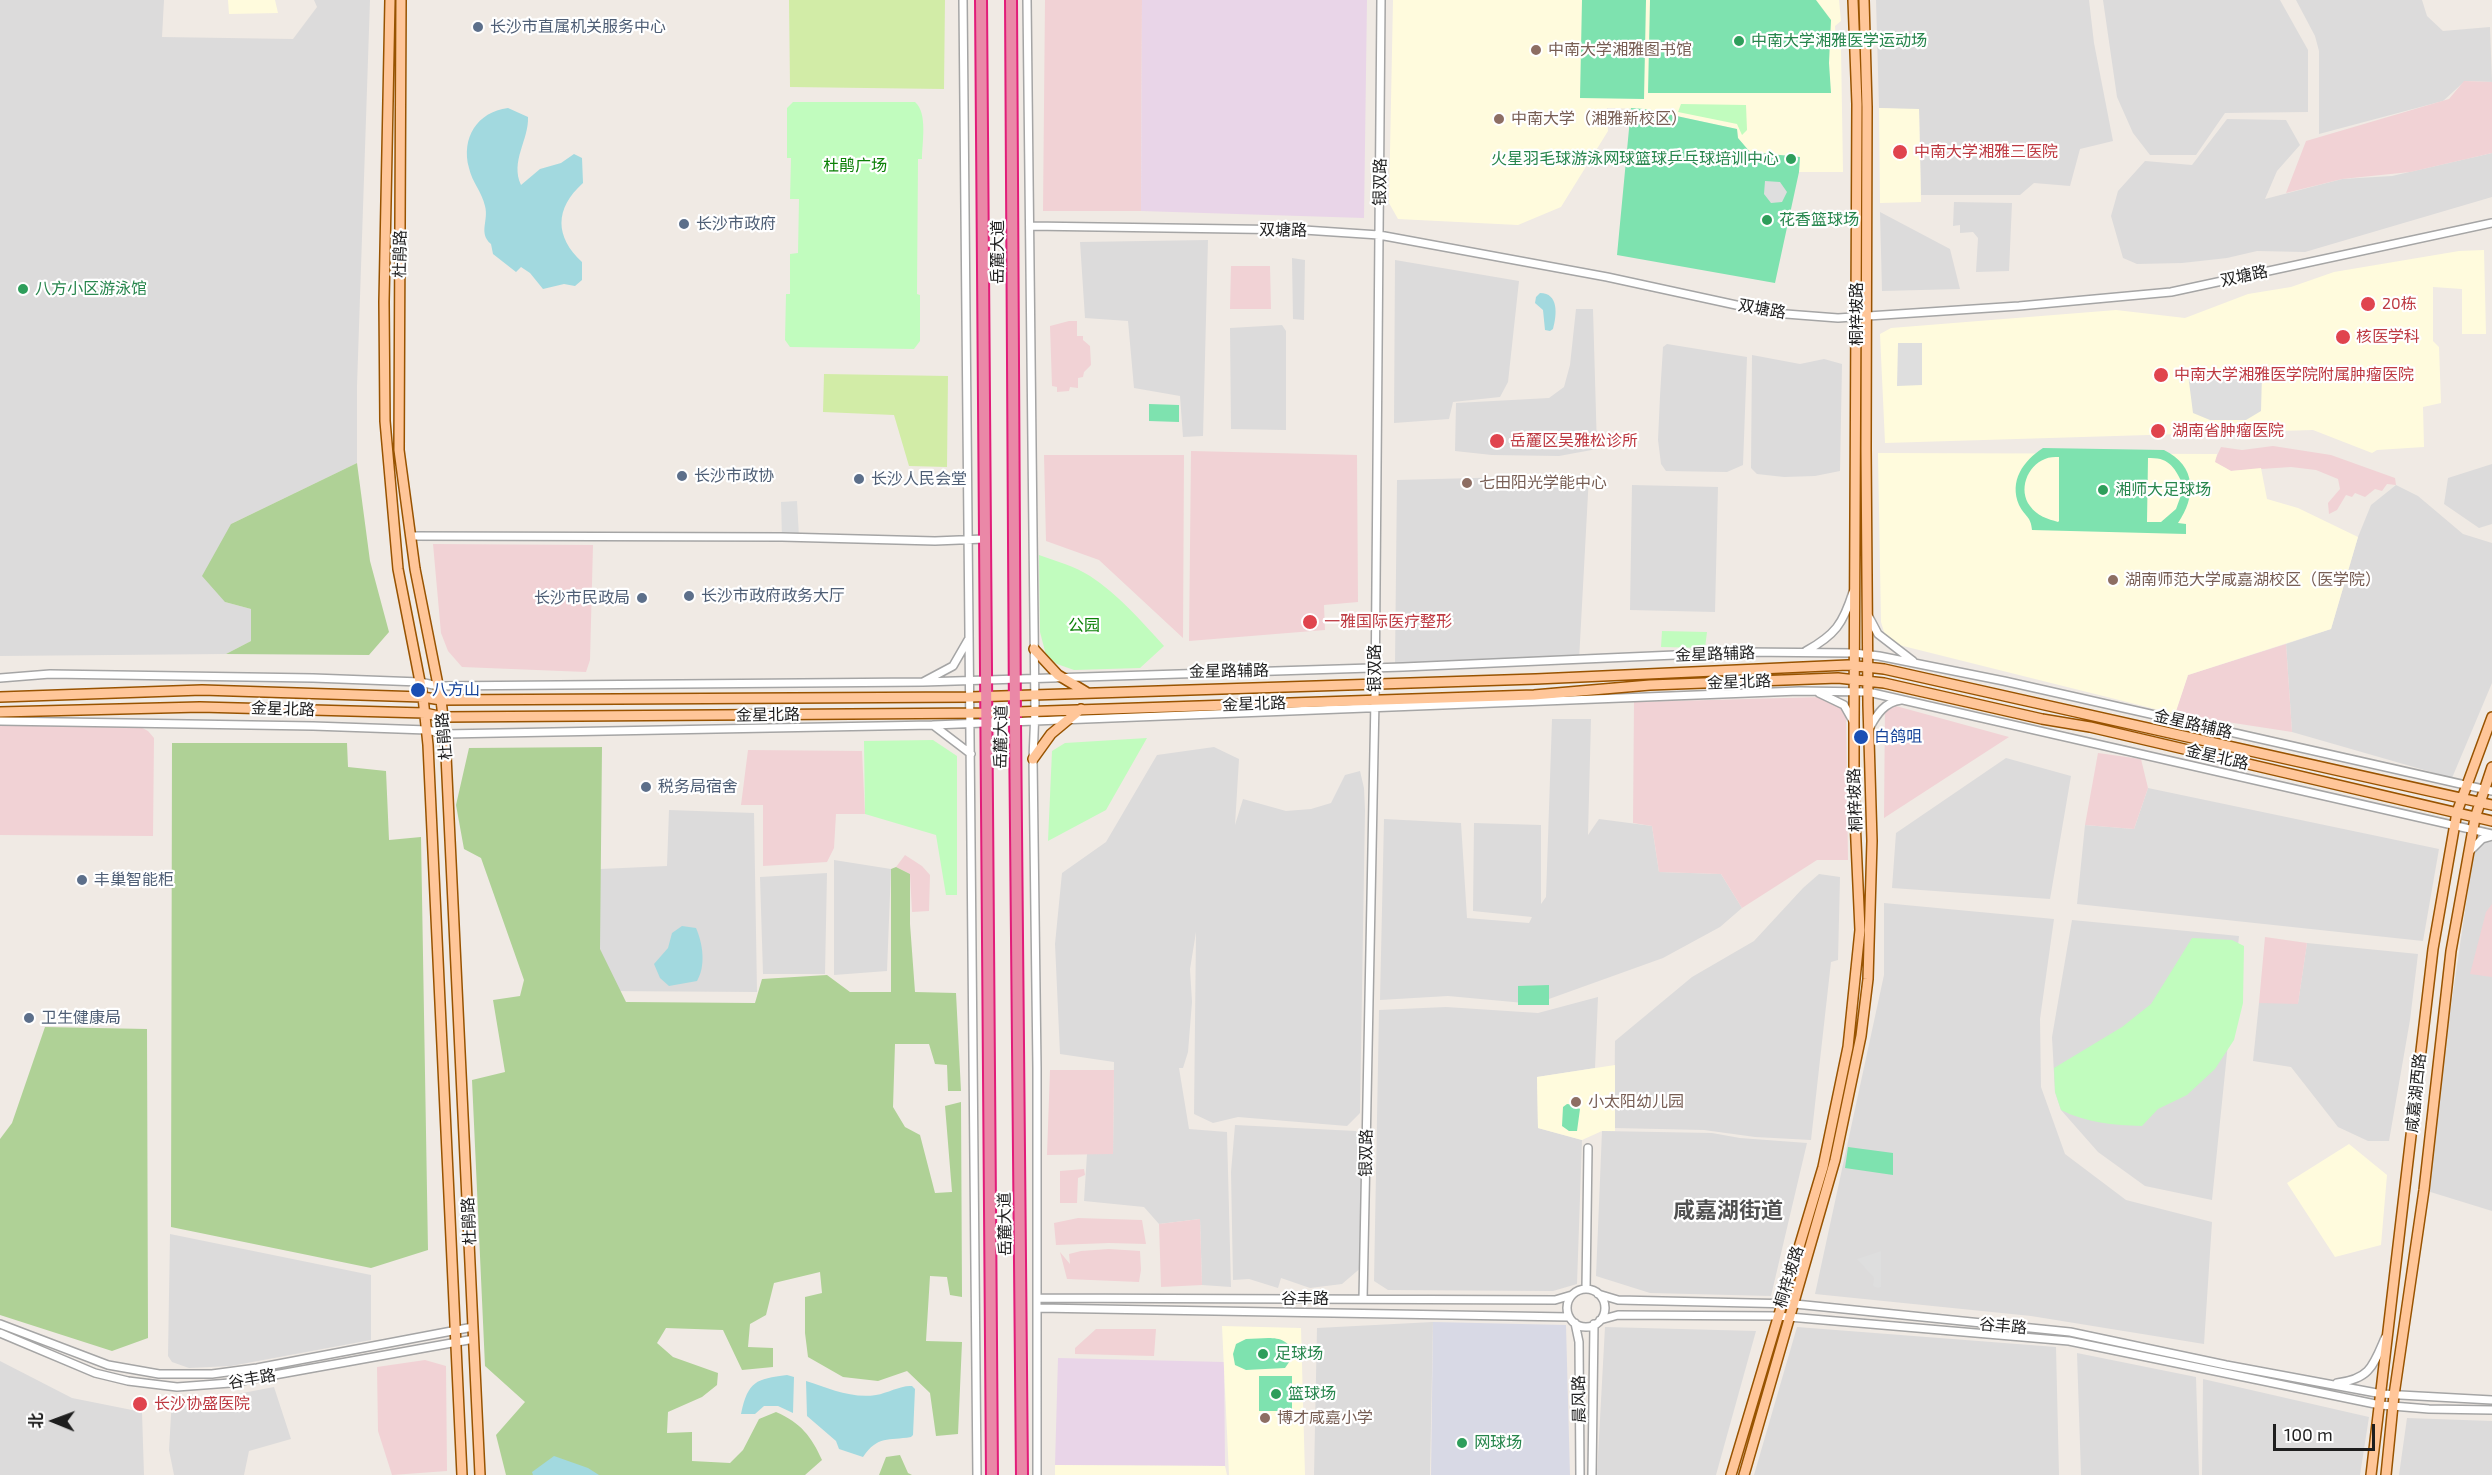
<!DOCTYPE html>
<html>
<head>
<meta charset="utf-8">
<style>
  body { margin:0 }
  #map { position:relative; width:2492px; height:1475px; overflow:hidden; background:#f0eae4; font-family:"Exo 2","Noto Sans SC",sans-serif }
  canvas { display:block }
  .north { position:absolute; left:24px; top:1391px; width:60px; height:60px; -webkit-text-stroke:4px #fff; paint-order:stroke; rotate:271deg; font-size:16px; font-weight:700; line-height:24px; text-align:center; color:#1e1e1e }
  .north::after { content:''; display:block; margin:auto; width:21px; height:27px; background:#1e1e1e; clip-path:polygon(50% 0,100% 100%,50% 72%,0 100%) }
  .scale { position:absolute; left:2273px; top:1424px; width:102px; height:27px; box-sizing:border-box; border:3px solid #1e1e1e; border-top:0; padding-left:8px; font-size:18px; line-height:21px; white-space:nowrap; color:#1e1e1e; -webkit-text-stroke:4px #fff; paint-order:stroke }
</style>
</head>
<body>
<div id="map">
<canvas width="2492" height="1475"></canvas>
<div class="north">北</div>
<div class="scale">100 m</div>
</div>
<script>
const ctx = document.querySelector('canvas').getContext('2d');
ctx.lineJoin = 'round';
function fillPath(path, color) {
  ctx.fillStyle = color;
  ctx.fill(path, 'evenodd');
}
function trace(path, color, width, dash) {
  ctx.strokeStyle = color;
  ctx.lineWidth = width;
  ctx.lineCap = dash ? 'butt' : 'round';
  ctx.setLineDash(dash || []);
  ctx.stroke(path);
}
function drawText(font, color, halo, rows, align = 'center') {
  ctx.font = font + ' "Exo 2","Noto Sans SC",sans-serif';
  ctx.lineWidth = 4.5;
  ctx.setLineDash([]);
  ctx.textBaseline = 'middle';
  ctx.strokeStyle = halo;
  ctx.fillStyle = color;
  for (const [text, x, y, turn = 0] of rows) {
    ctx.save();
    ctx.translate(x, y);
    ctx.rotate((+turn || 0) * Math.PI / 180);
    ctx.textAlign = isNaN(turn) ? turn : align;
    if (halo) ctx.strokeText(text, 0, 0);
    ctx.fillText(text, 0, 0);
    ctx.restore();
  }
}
fillPath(new Path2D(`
  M0 0H164L162 37 293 39 317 7 314 0H370L357 386V463L231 524 225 602 251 609V641L226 654 0 656Z
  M1876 0H2089L2094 43 2113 141 2080 149 2070 186 2034 183 2020 195H1921L1919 110 1879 108Z
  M2103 0H2280L2308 50V112L2225 113 2196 155H2150L2133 133 2117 97Z
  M2296 0H2422L2427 16 2443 31 2490 27 2492 82 2465 81 2443 101 2319 134V51L2315 36Z
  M2227 119 2286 120 2300 145 2277 171 2265 199 2342 179 2392 176 2492 153V197L2305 252 2257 251 2227 258 2182 263 2137 264 2123 258 2111 216 2118 191 2145 161 2192 165Z
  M1954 202 2012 203 2009 271 1976 272 1978 238 1973 232 1960 233V225L1953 226Z
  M1880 212 1950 249 1960 289 1882 291Z
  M1208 240 1203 436 1183 437 1180 396 1134 388 1128 321 1085 318 1080 242Z
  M1292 258 1305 260 1304 320 1293 319Z
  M1395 260 1519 281 1508 382 1500 397 1453 402 1449 419 1394 423Z
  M1576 309H1593L1597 449 1559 456 1492 455 1455 451 1456 403 1549 398 1564 387 1570 365Z
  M1282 325 1286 331V430L1231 429 1230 328Z
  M1667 344 1747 357 1743 465 1727 472 1666 471 1661 464 1658 440 1660 396 1663 347Z
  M1752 355 1800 364 1824 359 1842 364 1840 471 1815 476 1784 477 1757 474 1751 468Z
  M2492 464V524L2479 528 2444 504 2448 478Z
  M1589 475 1579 660 1395 663 1397 480Z
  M1632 485 1718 487 1715 612 1630 610Z
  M2396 485 2418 496 2463 534 2492 543V683L2452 778 2292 732 2286 644 2331 629 2358 537 2371 505Z
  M1552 719H1591L1588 835 1599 819 1652 826 1659 872 1721 874 1742 908 1720 927 1663 958 1535 1004 1448 996 1380 1000 1384 819 1461 823 1467 918 1529 923 1532 917 1473 911 1474 823 1541 825V904L1546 897Z
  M1214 747 1239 759 1235 825 1243 799 1286 811 1311 809 1331 803 1345 775 1360 771 1364 788 1365 810 1360 1113 1347 1126 1238 1117 1213 1123 1194 1114 1196 932 1190 969 1192 1002 1188 1052 1183 1068H1179L1189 1129 1227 1132 1231 1287 1202 1285 1200 1219 1159 1224 1144 1207 1084 1201 1087 1154H1113L1114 1062 1060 1054 1055 944 1062 873 1106 842 1157 755Z
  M2006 758 2071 776 2050 899 1892 888 1896 833Z
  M2148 788 2439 849 2423 941 2077 904 2085 825 2134 829Z
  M669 810 754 813 757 992 600 991V869L667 866Z
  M2476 836 2492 841V1211L2424 1190Z
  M834 860 891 869 887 971 834 975Z
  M827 873 825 974H763L760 877Z
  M1819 874 1840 877 1838 960 1831 962 1811 1140 1755 1137 1704 1130 1614 1128 1615 1041 1692 977 1754 941 1803 888Z
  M1884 903 2054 919 2040 1019 2041 1087 2065 1154 2126 1200 2212 1222 2204 1344 2031 1316 1815 1294 1884 975Z
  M2072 920 2239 936 2212 1200 2145 1186 2098 1152 2061 1110 2055 1092 2052 1037Z
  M2307 943 2418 954 2410 1020 2389 1141H2368L2338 1127 2291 1067 2253 1061 2259 1003H2298Z
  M1598 997 1595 1068 1537 1077 1538 1128 1582 1140 1577 1284 1553 1291 1388 1290 1374 1281 1379 1010 1446 1007 1538 1013Z
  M1235 1125 1356 1131 1366 1153 1363 1266 1342 1284 1310 1288 1281 1278 1278 1288 1249 1279 1233 1280 1231 1172Z
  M1602 1131 1712 1133 1740 1138 1807 1143 1771 1296 1650 1293 1596 1276Z
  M170 1234 371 1275V1340L231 1366 189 1368 172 1362 168 1356Z
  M1433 1322 1430 1475H1314L1317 1328Z
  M1605 1327 1756 1331 1716 1475H1597Z
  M1797 1327 2056 1347 2059 1475H1754Z
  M2077 1353 2196 1377 2199 1475H2081Z
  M0 1361 72 1398 142 1412 144 1475H0Z
  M2203 1379 2369 1417 2360 1475H2202Z
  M274 1387 291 1439 249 1451 244 1475H174L169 1450 172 1398 211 1399Z
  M2407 1418 2492 1421V1475H2399Z`), '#dcdbdb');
fillPath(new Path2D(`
  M1045 0H1142L1141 211H1043Z
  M2464 81 2492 82V153L2410 172 2342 179 2286 193 2306 141 2449 99Z
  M1231 266H1270L1271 309H1230Z
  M1069 321H1077V336H1083V340L1090 346 1091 365 1084 372 1083 377 1078 378V388L1070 387 1069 391 1057 392V387L1052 386 1050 326Z
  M2273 446 2331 455 2395 478 2396 485 2387 484 2382 491 2375 489 2365 497 2355 493 2352 497 2346 495 2337 510 2329 514 2328 503 2340 489 2338 479 2316 470 2291 467 2231 471 2214 462 2221 447 2242 450Z
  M1191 451 1357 455 1358 602 1324 605 1325 630 1189 641Z
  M1044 455H1184L1183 638 1099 560 1046 541Z
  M433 544 593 545 590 660 586 672 462 667 448 651 441 633Z
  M2286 644 2292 732 2175 714 2188 675Z
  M1823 697 1846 712 1848 860H1817L1742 908 1721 874 1659 872 1652 826 1633 823 1634 702Z
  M1885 703 2009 737 1884 818Z
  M0 722 137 725 148 731 154 738 153 836 0 835Z
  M748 750 862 751 865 814H836L834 848 827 862 763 866V805H741Z
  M2098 753 2141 759 2148 788 2134 829 2085 825Z
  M905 855 922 866 930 875 929 911 912 912 910 874 896 867Z
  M2492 904V977L2470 974 2486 912Z
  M2265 937 2307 943 2298 1004 2259 1003Z
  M1050 1070H1114L1113 1154 1047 1155Z
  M1084 1169 1085 1175 1078 1178 1077 1203H1060V1171Z
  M1078 1218 1142 1220 1146 1244 1109 1243 1056 1245 1054 1223Z
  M1200 1219 1202 1285 1161 1287 1159 1224Z
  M1109 1249 1140 1251 1141 1270 1139 1282 1067 1279 1060 1252 1070 1264 1069 1254 1081 1251Z
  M1096 1329H1156L1154 1356 1075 1354V1348Z
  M425 1360 446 1366 447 1471 392 1475 378 1431 377 1367Z`), '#f1d2d5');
fillPath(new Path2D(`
  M1142 0H1367L1364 218 1141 211Z
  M1058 1358 1224 1362 1225 1466 1055 1465Z`), '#e9d5e8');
fillPath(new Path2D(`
  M228 0H275L278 13 229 14Z
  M1393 0H1839L1841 21 1835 26 1836 45 1841 48 1843 172H1799L1800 157 1749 152 1738 138 1737 129 1644 109 1607 108 1608 131 1561 207 1518 225 1398 219 1389 203Z
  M1879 108 1919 109 1921 202 1880 203Z
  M2484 250 2486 334H2462V289L2433 287V341L2439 347 2441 403 2423 407 2424 447 2377 450 2372 453 2313 430 1885 443 1880 334 1891 328 2116 310 2185 318 2248 294 2291 287 2334 272 2459 251Z
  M1878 453 2217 454 2215 462 2231 471 2261 468 2267 499 2298 508 2358 537 2331 629 2188 675 2175 714 1887 642 1881 622Z
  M1615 1065V1131H1602L1582 1140 1538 1128 1537 1077Z
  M2349 1144 2387 1175 2381 1245 2335 1257 2287 1183Z
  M1222 1326 1301 1328 1305 1475H1229Z
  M1055 1465 1225 1466 1227 1475H1055Z`), '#fffbdd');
fillPath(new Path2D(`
  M789 0H945L944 89 790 87Z
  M824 374 948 376 947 467 909 466 894 415 823 412Z`), '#d2eca7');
fillPath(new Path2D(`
  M357 463 370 561 389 632 369 655 226 654 251 641V609L225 602 202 576 231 524Z
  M172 743H347L348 767 386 771 389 840 421 837 428 1250 371 1268 171 1227Z
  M602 747 600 949 626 1002 755 1003 762 979 827 975 850 992H891V869L896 867 910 874V924L915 992 956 993 961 1091H948L947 1065 935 1064 929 1044H895L893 1107 905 1127 920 1135 935 1193 952 1192 945 1106 961 1102 962 1297 950 1295 947 1277 930 1276 926 1341 962 1342 958 1434 936 1436 930 1393 907 1371 878 1381 843 1377 808 1357 805 1333V1297L822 1293 820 1272 774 1283 766 1315 750 1324 748 1347 773 1348V1367L742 1370 723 1330 666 1328 657 1343 673 1357 718 1373 717 1385 702 1397 668 1412 667 1433 692 1432V1461L730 1463 743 1450 759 1419 776 1412C801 1423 811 1436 822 1460L805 1475H506L496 1435 525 1402 485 1366 472 1080 505 1072 493 1000 520 996 524 980 481 858 464 849 456 805 469 748Z
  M45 1027 147 1029 148 1338 112 1351 0 1315V1139L12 1123Z
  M900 1455 908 1473 912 1475H879L886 1457Z`), '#afd196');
fillPath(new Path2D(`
  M793 102H915C928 113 922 143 922 159H918L917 294 920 295V341L914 349 790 347 785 340 786 294H790V254L798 253 799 199H790L791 158H787V108Z
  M1681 104 1746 105 1747 130 1742 135 1737 124 1678 112Z
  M1039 555C1056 561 1074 566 1090 576 1118 594 1142 622 1164 646L1140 668 1074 670 1057 664 1046 655 1040 632Z
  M1662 631 1707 632 1705 648 1661 647Z
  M1147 738 1106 810 1048 841 1052 751 1065 743Z
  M933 740 957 756V895H946L936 835 865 814 864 741Z
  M2192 938 2232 940 2244 946 2243 1003 2234 1040 2215 1069 2187 1095 2158 1109 2142 1126C2113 1125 2087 1123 2061 1110L2055 1092 2054 1068 2122 1027 2151 1004Z`), '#c1fcbe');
fillPath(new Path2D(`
  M1582 0H1646L1644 99 1580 98Z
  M1650 0H1816L1831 20 1829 63 1831 93H1648Z
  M1631 108 1644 109 1737 129 1738 138 1750 152 1800 157 1799 172 1775 283 1617 255Z
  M1149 404 1179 405V422L1149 421Z
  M2043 448 2164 450C2197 466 2196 497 2178 523L2186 524V534L2032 530C2031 516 2025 517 2019 505 2009 481 2023 461 2043 448ZM2059 457V521L2058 522C2048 519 2037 516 2030 506 2018 490 2027 466 2045 459 2049 457 2055 457 2059 457ZM2148 458C2170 457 2175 468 2184 487L2176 509 2161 522H2147Z
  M1549 985V1005H1518V986Z
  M1567 1104 1575 1105 1580 1109 1577 1131H1569L1562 1126 1563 1107Z
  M1848 1147 1893 1153V1175L1845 1168Z
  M1246 1339C1266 1339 1287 1332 1294 1355L1285 1368 1246 1370 1235 1365 1233 1354 1236 1344Z
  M1259 1376H1292V1411H1259Z`), '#7ee2af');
fillPath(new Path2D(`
  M1765 181 1780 182 1787 192 1782 202 1771 203 1764 194Z
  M1898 343H1922V385L1897 386Z
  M2188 374H2262L2261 411 2246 420H2210L2193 413Z
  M797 501 799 537H782L781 502Z
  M1881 1251V1287L1878 1288 1873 1286 1874 1278 1857 1259Z`), '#dedede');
fillPath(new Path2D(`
  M1433 1322 1566 1325 1570 1475H1431Z`), '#d8d9e5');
fillPath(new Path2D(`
  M508 108 528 117C529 140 510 161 521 185L540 169 561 163 574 154 582 158 583 183C554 209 555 237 582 262V280L575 286 564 284 543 289 530 273 521 267 516 272 493 254 491 244C478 233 489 221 485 206 482 192 472 182 469 168 461 138 477 112 508 108Z
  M1540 293C1559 293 1557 315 1553 329L1550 331 1545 330 1543 310 1535 303 1536 297Z
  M682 926 696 928C703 944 706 966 697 981L669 986 660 978 654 964 668 948 672 933Z
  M787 1375 794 1377 793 1413 778 1406H764L755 1414H741C748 1381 756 1379 787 1375Z
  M806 1381C828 1388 852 1399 876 1395 888 1393 901 1385 912 1386L915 1389 913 1435 911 1437C888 1441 878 1435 863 1457L839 1449 836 1441 807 1416Z
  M554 1456 588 1468 599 1475H533L532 1472Z`), '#a2d9df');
const minor = new Path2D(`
  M963 0 977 1475
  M1027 0 1035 710 1033 759 1037 1068V1475
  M1030 226 1304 230 1379 235 1607 277 1773 313 1838 318 2019 306 2171 292 2492 223
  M412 536 782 537 935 541 984 539
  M1869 617 1878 634 1913 661
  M1806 651C1835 635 1843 624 1853 592
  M0 678 50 674 313 678 420 682 438 686 923 682 953 666 968 640
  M923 682 1403 667 1743 652 1854 653 1879 656 2004 681 2492 791
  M1819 693 1844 705 1853 721
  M0 721 313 726 427 730 445 734 933 725 971 754
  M933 725 1799 691 1868 692 2492 834
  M1870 727C1877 714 1885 702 1901 700
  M2469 852 2482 839 2492 836
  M1586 1289 1588 1148
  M1567 1308a19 19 0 1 1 38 0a19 19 0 1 1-38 0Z
  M1598 1294 1618 1300 1795 1304 2070 1332 2226 1365 2382 1394 2492 1400
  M1038 1298 1555 1300 1572 1295
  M1363 1299 1375 700 1381 0
  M1038 1308 1569 1317
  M1600 1320 1618 1315 1777 1316 2069 1341 2380 1405 2429 1409 2492 1410
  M1575 1323 1579 1342 1580 1475
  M0 1324 108 1365 159 1374H212L257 1368 473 1327
  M0 1333 95 1373 128 1381 177 1387 230 1383 474 1339
  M2337 1383C2370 1379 2373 1366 2385 1338
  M1592 1475 1594 1324`);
const major = new Path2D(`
  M390 0 384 302 385 421 398 569 423 697 428 745 462 1475
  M401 0 399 450 415 569 441 700 445 734 480 1475
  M1034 649 1058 675 1086 692
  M0 697 202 690 423 697 441 700 970 697 1536 679 1848 665 1884 669 2492 805
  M0 712 200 707 425 713 443 717 986 713 1534 695 1650 685 1838 678 1884 683 2042 719 2090 727 2492 821
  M1033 759 1051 734 1081 709
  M1731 1475 1823 1167 1848 1047 1860 930 1854 797V723L1857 104 1853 0
  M1744 1475 1835 1160 1861 1036 1868 979 1872 841 1868 705 1866 449 1867 107 1864 0
  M2371 1475 2433 949 2457 812 2492 717
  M2386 1475 2394 1395 2424 1190 2451 951 2475 818 2492 767`);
const highway = new Path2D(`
  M981 0 992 1475
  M1011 0 1015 722 1022 1475`);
trace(minor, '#a5a5a5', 10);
trace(major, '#985300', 12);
trace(highway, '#e21c79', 14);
trace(minor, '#fff', 7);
trace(major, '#ffc699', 9);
trace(highway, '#ea88a7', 10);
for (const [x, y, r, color] of [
  [478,27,6,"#5c6f8a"],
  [1739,41,6,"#2e9e5b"],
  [1536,50,6,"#8d6e63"],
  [1499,119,6,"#8d6e63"],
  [1900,152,8,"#e0444e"],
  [1791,159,6,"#2e9e5b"],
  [1767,220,6,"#2e9e5b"],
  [684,224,6,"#5c6f8a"],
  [23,289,6,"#2e9e5b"],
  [2368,304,8,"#e0444e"],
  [2343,337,8,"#e0444e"],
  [2161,375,8,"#e0444e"],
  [2158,431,8,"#e0444e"],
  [1497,441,8,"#e0444e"],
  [682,476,6,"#5c6f8a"],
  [859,479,6,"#5c6f8a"],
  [1467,483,6,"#8d6e63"],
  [2103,490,6,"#2e9e5b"],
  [2113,580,6,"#8d6e63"],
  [689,596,6,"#5c6f8a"],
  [642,598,6,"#5c6f8a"],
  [1310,622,8,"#e0444e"],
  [418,690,8,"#1a4fb4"],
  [1861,737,8,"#1a4fb4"],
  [646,787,6,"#5c6f8a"],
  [82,880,6,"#5c6f8a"],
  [29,1018,6,"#5c6f8a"],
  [1576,1102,6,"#8d6e63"],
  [1263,1354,6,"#2e9e5b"],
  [1276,1394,6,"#2e9e5b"],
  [140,1404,8,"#e0444e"],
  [1265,1418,6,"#8d6e63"],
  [1462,1443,6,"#2e9e5b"]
]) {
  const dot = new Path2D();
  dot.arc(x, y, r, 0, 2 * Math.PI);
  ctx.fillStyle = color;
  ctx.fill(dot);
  trace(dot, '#fff', 2);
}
drawText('16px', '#4e5e75', '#fff', [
  ["长沙市直属机关服务中心",490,27],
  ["长沙市政府",696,224],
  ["长沙市政协",694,476],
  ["长沙人民会堂",871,479],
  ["长沙市政府政务大厅",701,596],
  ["长沙市民政局",630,598,"right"],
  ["税务局宿舍",658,787],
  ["丰巢智能柜",94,880],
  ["卫生健康局",41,1018]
], 'left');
drawText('16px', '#27864d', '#fff', [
  ["中南大学湘雅医学运动场",1751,41],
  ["火星羽毛球游泳网球篮球乒乓球培训中心",1779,159,"right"],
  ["花香篮球场",1779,220],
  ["八方小区游泳馆",35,289],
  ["湘师大足球场",2115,490],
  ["足球场",1275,1354],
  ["篮球场",1288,1394],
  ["网球场",1474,1443]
], 'left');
drawText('16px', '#785e54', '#fff', [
  ["中南大学湘雅图书馆",1548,50],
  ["中南大学（湘雅新校区）",1511,119],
  ["七田阳光学能中心",1479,483],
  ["湖南师范大学咸嘉湖校区（医学院）",2125,580],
  ["小太阳幼儿园",1588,1102],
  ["博才咸嘉小学",1277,1418]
], 'left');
drawText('16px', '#be3a42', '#fff', [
  ["中南大学湘雅三医院",1914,152],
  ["20栋",2382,304],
  ["核医学科",2356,337],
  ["中南大学湘雅医学院附属肿瘤医院",2174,375],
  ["湖南省肿瘤医院",2172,431],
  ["岳麓区吴雅松诊所",1510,441],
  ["一雅国际医疗整形",1324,622],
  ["长沙协盛医院",154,1404]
], 'left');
drawText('16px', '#0c8107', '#fff', [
  ["杜鹃广场",855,166],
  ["公园",1084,626]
]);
drawText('16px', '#1e1e1e', '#fff', [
  ["银双路",1380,182,-89],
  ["双塘路",1283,230,1],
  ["岳麓大道",998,252,-90],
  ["杜鹃路",400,254,-89],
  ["双塘路",2244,276,-12],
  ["双塘路",1762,309,10],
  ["桐梓坡路",1857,314,-90],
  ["金星路辅路",1715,654,-2],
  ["银双路",1375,668,-90],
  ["金星路辅路",1229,671,-1],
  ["金星北路",1739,682,-2],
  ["金星北路",1254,704,-2],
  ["金星北路",283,709,2],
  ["金星北路",768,715,-1],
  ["金星路辅路",2193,724,13],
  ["杜鹃路",444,736,-95],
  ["岳麓大道",1001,737,-89],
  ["金星北路",2217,757,13],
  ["桐梓坡路",1855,800,-92],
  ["咸嘉湖西路",2416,1093,-84],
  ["银双路",1366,1153,-89],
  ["杜鹃路",469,1221,-93],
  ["岳麓大道",1005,1224,-91],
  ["桐梓坡路",1789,1277,-73],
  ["谷丰路",1305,1299],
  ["谷丰路",2003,1326,5],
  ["谷丰路",252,1379,-10],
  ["晨风路",1579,1399,-91]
]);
drawText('16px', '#164399', '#fff', [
  ["八方山",432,690],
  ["白鸽咀",1874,737]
], 'left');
drawText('bold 22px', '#515151', '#fff', [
  ["咸嘉湖街道",1728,1211]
]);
</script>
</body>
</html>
